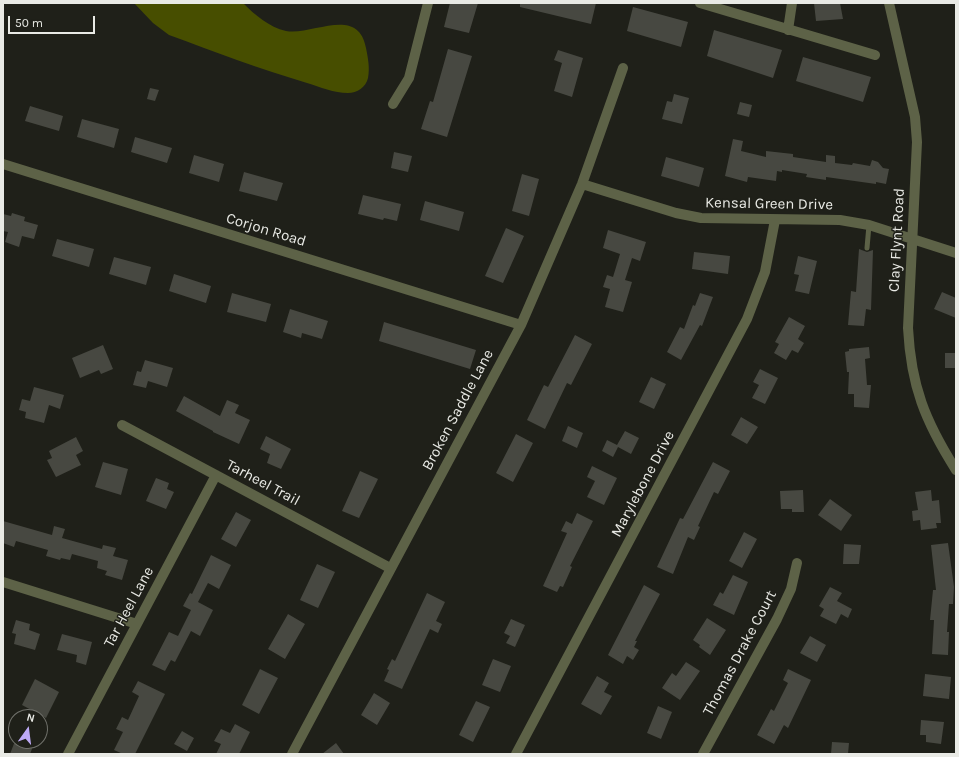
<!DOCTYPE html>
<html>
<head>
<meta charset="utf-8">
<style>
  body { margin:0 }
  #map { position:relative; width:959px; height:757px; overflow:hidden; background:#1f2019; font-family:Karla,sans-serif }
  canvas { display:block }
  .frame { position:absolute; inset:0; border:4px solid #e9eae5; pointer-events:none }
  .north { position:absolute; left:8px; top:709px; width:40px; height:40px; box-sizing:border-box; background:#1f2019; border:1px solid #70716b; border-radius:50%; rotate:14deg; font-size:11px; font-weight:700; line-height:16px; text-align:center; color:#e9eae5 }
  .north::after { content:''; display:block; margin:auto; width:14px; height:18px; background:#bda9f5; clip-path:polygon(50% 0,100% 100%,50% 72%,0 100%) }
  .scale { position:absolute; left:8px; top:16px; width:87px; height:18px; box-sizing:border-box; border:2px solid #e9eae5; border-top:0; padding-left:5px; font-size:12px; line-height:14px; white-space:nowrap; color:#e9eae5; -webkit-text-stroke:3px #1f2019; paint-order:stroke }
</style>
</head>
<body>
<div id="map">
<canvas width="959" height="757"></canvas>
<div class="frame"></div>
<div class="north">N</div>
<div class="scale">50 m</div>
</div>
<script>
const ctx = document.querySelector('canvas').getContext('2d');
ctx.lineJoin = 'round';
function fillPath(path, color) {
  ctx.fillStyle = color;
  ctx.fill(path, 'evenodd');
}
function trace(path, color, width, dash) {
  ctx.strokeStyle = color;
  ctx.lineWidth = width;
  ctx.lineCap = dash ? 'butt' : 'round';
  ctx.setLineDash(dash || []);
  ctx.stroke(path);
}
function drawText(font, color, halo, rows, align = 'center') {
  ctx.font = font + ' Karla,sans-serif';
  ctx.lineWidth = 3;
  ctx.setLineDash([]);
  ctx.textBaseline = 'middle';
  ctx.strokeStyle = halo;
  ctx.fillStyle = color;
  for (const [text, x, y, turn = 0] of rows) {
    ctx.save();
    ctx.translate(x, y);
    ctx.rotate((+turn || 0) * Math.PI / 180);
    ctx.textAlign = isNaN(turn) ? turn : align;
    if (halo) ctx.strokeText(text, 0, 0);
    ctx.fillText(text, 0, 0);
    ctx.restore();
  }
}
fillPath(new Path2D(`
  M134 3H243C255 15 269 27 286 31 312 36 358 5 366 48 368 58 370 68 368 78 366 87 357 93 348 93 334 93 320 87 307 83 260 69 215 52 169 35L153 23Z`), '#474e00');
fillPath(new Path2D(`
  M450 3H478L469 33 444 27Z
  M520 3H596L591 24 520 7Z
  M814 3H840L843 19 816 21Z
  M633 7 688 22 681 47 627 31Z
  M714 30 782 50 773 78 707 56Z
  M448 49 472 56 447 137 421 129 430 101 433 102Z
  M558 50 583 58 572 97 554 91 562 63 554 60Z
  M803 57 871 77 863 102 796 81Z
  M150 88 159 90 155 101 147 99Z
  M674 94 689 98 682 124 662 119 667 101 672 102Z
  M740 102 752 105 749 117 737 114Z
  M30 106 63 116 59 131 25 121Z
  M82 119 119 129 114 148 77 137Z
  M135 137 172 148 167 163 131 152Z
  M733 139 743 141 741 151 766 157V151L793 154V157L826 162V155L835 156V163L852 165 853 163 870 166 872 160 878 162 883 168 889 169 886 184 876 182V184L826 177V180L806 177 807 174 782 170V172L777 171 776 181 748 177 747 182 725 176Z
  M394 152 412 156 408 172 391 168Z
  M194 155 224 164 219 182 189 173Z
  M666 157 704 168 699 187 661 176Z
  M244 172 283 183 277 201 239 191Z
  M522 174 539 179 529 216 512 211Z
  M363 195 401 204 397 221 384 218 383 220 358 214Z
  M425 201 464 212 459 231 420 220Z
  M12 213 25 217 24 221 38 225 34 239 22 236 19 247 5 242 8 232 3 231V214L11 216Z
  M506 228 524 236 503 283 485 276Z
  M608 230 646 242 640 261 632 258 625 280 632 282 623 312 605 307 610 289 603 287 607 275 613 277 620 254 603 248Z
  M57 239 94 249 89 267 52 256Z
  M859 249 867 252 873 250 871 310 866 309 864 326 848 325 851 291 856 292Z
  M694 252 730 256 728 274 692 269Z
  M798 256 817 261 809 294 795 291 799 275 794 274Z
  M114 257 151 267 146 285 109 274Z
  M174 274 211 286 206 303 169 291Z
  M942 292 956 298V318L934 309Z
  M232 293 271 304 266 322 227 312Z
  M700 293 713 297 702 326 700 325 681 360 667 352 680 327 684 329 693 305 695 306Z
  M290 309 328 321 322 339 302 333 301 338 283 332Z
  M789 317 805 326 798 339 804 343 798 353 792 350 786 360 774 353 779 344 775 342Z
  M384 322 476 350 470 369 379 341Z
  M575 335 592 344 571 385 567 383 545 429 527 420 544 385 548 387Z
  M103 345 113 369 101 374 99 370 80 378 72 358Z
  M869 347 870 358 865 359 867 385H871L869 408 854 407V394H848L849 372H847L845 352 849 351V349Z
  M945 353H956V368H945Z
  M145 360 173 368 167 387 148 381 146 388 133 385 137 371 141 372Z
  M760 369 778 378 765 404 752 398 759 385 753 382Z
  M651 377 666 384 654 409 639 402Z
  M34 387 64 395 60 409 49 405 44 423 25 418 26 412 19 410 22 399 30 401Z
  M184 396 220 416 227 400 239 405 235 413 250 420 239 444 213 432V431L176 411Z
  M741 417 758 427 747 444 731 435Z
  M568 426 583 433 577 448 562 441Z
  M625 431 639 438 631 454 618 447 613 457 602 451 607 440 617 445Z
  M516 434 533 443 513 482 496 473Z
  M266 436 291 449 281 469 267 463 270 454 260 449Z
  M76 437 83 451 76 455 81 465 56 477 47 460 52 458 49 451Z
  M103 462 128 469 121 495 95 487Z
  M713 462 730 471 718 494 714 492 698 526 700 527 694 540 688 537 673 574 657 567 680 518 683 519Z
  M592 466 617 478 604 505 587 497 595 481 587 477Z
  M360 471 378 479 359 518 342 511Z
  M156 478 169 483 167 489 174 492 166 509 146 501Z
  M803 490 804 512H792V509H781L780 491Z
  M931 490 932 501 939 500 941 523H936L937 528 921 530 920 520 913 521 912 511 918 510 915 492Z
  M830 499 852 515 841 531 818 515Z
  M236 512 251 520 236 547 221 539Z
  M577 513 593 521 570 566 572 567 563 587 560 586 557 592 543 586 567 533 561 531 566 521 572 524Z
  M3 521 52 535 54 526 65 529 62 538 102 549 103 545 116 548 113 556 128 560 122 580 105 575 107 571 97 568 98 561 72 554 70 560 61 558 60 560 46 556 48 550 16 541 14 547 3 543Z
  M744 532 757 539 742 568 729 561Z
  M948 543 954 587 953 604H949L947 632H949L948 655 932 654 934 620H930L933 590H936L931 545Z
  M844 544 861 545 859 564H843Z
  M211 555 231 565 219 589 208 583 198 602 213 610 200 636 191 631 175 662 171 660 165 671 152 665 169 632 178 636 191 610 183 606 190 593 192 594Z
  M317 564 335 572 318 608 300 600Z
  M733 575 748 582 734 615 713 605 720 592 723 594Z
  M644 585 660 594 635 641H637L634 647 639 650 633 660 627 656 623 664 608 655Z
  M830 587 842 593 837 601 852 609 848 618 841 614 836 624 820 616 824 609 819 606Z
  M427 593 445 602 436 621 442 624 438 633 430 629 402 689 384 681 389 670 387 669 392 659 395 661Z
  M288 614 305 624 285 659 268 649Z
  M707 618 726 630 710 655 699 647 700 645 693 640Z
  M511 619 525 625 515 647 506 643 510 636 504 633Z
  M16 620 30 624 29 630 40 634 35 650 14 644 16 634 12 633Z
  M62 634 92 642 86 665 76 662 77 655 57 650Z
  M810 636 826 645 817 662 800 653Z
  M493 659 511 666 500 692 482 685Z
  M686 662 700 671 680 700 662 688 672 673 676 676Z
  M260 669 278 678 259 714 242 705Z
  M788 669 811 680 788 728 784 725 774 744 757 735 771 709 774 711 788 683 783 680Z
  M925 674 951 677 949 699 923 696Z
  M597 676 609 683 604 692 612 696 601 715 581 704Z
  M35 679 59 692 46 718 22 705Z
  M138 681 165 694 135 754H123L114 750 123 732 116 729 122 717 128 720 139 696 132 692Z
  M374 693 390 703 377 725 361 715Z
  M476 701 490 707 473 742 459 735Z
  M658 706 672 712 661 739 647 733Z
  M921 720 944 722 941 744 926 742V735H920Z
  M235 724 250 732 239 754H216L221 744 214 741 221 729 230 733Z
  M182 731 194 738 187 751 174 744Z
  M15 741H35L30 754H10Z
  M832 742 849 743 848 754H831Z
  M336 743 344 754H322Z`), '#474841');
trace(new Path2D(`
  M867 248 869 225`), '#5d6247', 5);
trace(new Path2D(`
  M700 3 875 55
  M889 3 915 117 917 142 908 328C911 386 925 421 956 470
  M788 30 792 3
  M393 104 409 78 428 3
  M3 164 521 325
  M582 184 676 213 701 218 840 220 869 225 956 253
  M122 425 390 568
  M3 582 137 624
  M68 754 216 475
  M292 754 521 325 582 184 623 68
  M516 754 747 319 765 272 775 220
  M703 754 777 619 791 589 797 563`), '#5d6247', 10);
drawText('15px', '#e9eae5', '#1f2019', [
  ["Kensal Green Drive",769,204,1],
  ["Corjon Road",266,230,17],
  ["Clay Flynt Road",897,240,-87],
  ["Broken Saddle Lane",458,410,-62],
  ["Tarheel Trail",263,483,28],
  ["Marylebone Drive",643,484,-62],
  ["Tar Heel Lane",129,607,-62],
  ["Thomas Drake Court",740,653,-62]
]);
</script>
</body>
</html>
